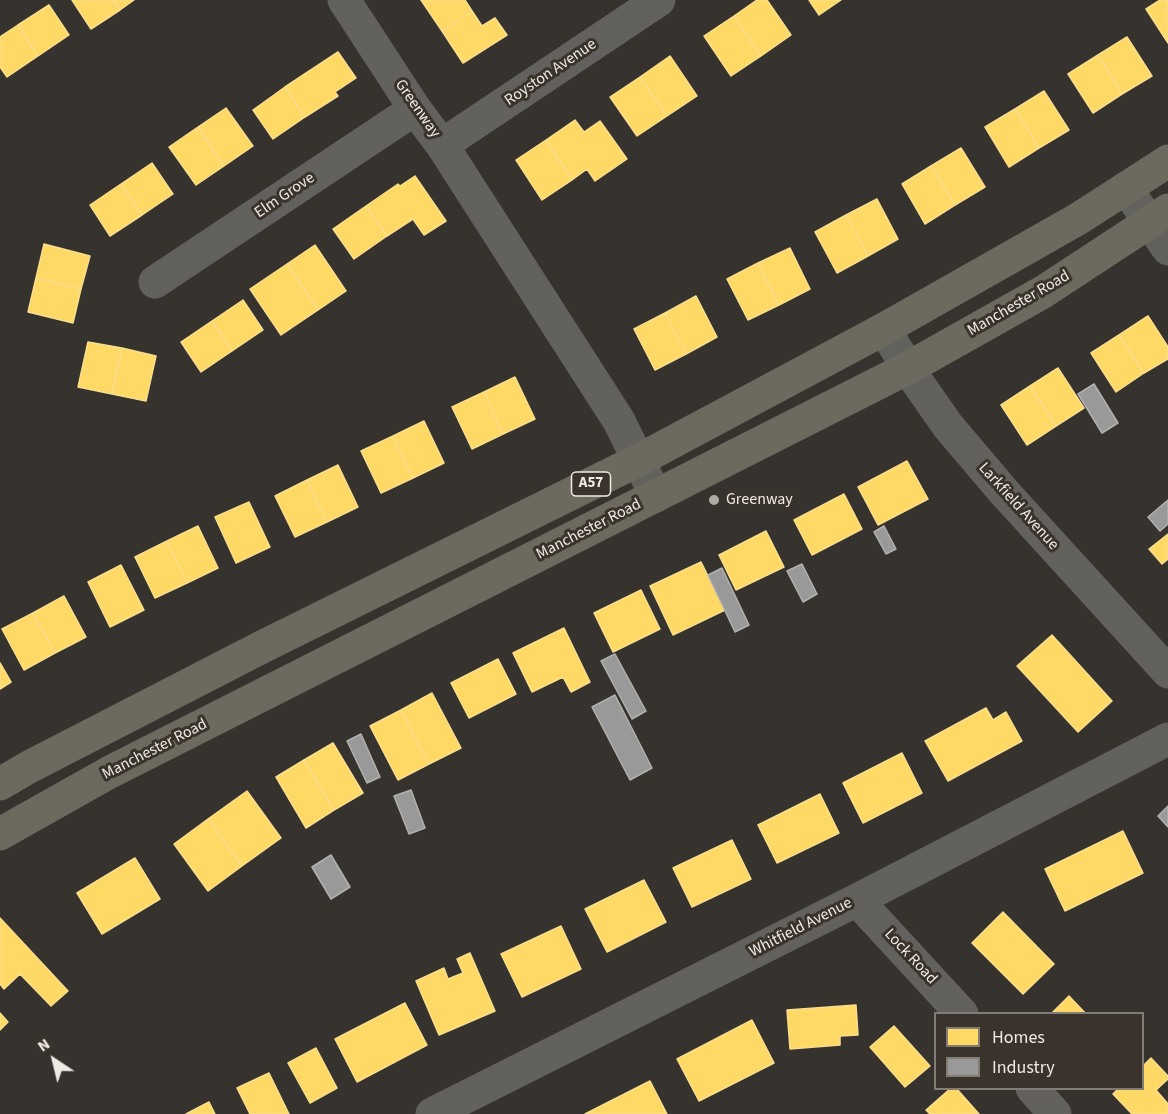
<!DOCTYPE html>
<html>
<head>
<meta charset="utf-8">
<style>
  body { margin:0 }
  #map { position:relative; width:1168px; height:1114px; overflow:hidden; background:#36332e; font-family:"Source Sans 3",sans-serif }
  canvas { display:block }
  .legend { position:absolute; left:934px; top:1012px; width:210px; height:78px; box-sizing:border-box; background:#3a332b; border:2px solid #827c75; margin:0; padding:8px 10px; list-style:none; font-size:18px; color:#eeeae4 }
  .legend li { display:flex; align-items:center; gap:12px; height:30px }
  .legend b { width:30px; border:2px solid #827c75 }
  .north { position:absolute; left:24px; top:1030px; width:60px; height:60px; -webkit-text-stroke:4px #3a332b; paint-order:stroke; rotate:325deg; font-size:16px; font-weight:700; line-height:24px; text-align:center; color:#eeeae4 }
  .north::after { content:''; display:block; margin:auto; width:21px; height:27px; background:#eeeae4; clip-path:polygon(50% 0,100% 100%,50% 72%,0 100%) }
</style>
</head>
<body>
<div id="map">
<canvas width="1168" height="1114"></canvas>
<ul class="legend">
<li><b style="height:16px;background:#ffd966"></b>Homes</li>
<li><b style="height:16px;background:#999"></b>Industry</li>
</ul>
<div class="north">N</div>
</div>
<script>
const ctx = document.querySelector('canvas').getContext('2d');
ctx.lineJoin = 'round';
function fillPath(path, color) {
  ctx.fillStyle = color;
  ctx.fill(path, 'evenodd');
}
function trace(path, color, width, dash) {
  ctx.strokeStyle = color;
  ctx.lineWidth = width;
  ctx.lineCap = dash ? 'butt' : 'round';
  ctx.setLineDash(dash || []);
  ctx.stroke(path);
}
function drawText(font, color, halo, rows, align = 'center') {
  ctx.font = font + ' "Source Sans 3",sans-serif';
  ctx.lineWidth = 6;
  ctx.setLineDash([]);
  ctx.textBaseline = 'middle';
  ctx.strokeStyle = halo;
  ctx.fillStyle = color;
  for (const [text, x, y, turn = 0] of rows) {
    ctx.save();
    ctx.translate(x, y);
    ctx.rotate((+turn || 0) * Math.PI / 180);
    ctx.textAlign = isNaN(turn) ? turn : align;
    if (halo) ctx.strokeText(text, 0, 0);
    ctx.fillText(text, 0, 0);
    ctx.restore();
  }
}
const homes = new Path2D(`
  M72 0H113L120 10 91 29Z
  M113 0H134L120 10Z
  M421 0H465L472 11 442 31Z
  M757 0H767L791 35 761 56 734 16Z
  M809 0H841L819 15Z
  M1160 0H1168V43L1146 9Z
  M49 5 69 35 38 56 18 25Z
  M472 11 482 26 495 18 507 35 463 63 442 31Z
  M734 16 761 56 731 76 704 36Z
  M18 25 38 56 7 77 0 67V37Z
  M1127 37 1152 76 1122 94 1098 55Z
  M338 52 356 78 335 92 338 96 305 117 285 87Z
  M1098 55 1122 94 1093 113 1068 74Z
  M670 56 697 96 667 116 640 77Z
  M640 77 667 116 637 136 610 97Z
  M285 87 305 117 273 139 253 110Z
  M1044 91 1069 130 1039 148 1015 109Z
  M226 108 253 146 224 166 198 127Z
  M1015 109 1039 148 1009 167 985 127Z
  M575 120 584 132 600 121 627 159 595 181 587 169 572 180 546 140Z
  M198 127 224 166 196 185 169 147Z
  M546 140 572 180 542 200 516 160Z
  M961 148 985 187 955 205 931 166Z
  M152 163 173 194 142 215 121 184Z
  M931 166 955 205 925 224 902 184Z
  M415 176 446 221 424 235 413 219 387 236 366 206 398 184 400 186Z
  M121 184 142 215 110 236 90 205Z
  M877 199 898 239 868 256 846 215Z
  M366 206 387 236 354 259 333 229Z
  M846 215 868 256 837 273 815 232Z
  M44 244 90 256 81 289 36 278Z
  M315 245 346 291 318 310 287 264Z
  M790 248 810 289 779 305 758 263Z
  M758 263 779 305 748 320 727 279Z
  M287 264 318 310 281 335 250 289Z
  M36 278 81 289 73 323 28 312Z
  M696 296 717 337 686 354 665 313Z
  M243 300 263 330 232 351 212 321Z
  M665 313 686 354 655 370 634 329Z
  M1148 316 1168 347V359L1144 373 1119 335Z
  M212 321 232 351 201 372 181 342Z
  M1119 335 1144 373 1116 392 1091 353Z
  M88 342 122 348 112 394 78 387Z
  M122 348 156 356 146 401 112 394Z
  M1058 368 1084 408 1056 426 1030 386Z
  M515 377 535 419 503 434 484 392Z
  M1030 386 1056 426 1027 445 1001 405Z
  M484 392 503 434 472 449 452 407Z
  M424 421 444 463 413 478 393 436Z
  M393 436 413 478 381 493 361 451Z
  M907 461 928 499 878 525 858 487Z
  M338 465 358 507 327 522 307 480Z
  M307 480 327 522 295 537 275 496Z
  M844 494 862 529 812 555 794 520Z
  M249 502 270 547 236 563 215 517Z
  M198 526 218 568 187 583 167 541Z
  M766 531 784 567 736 590 719 555Z
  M1168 534V559L1162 564 1149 549Z
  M167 541 187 583 155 598 135 557Z
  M701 562 725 610 673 635 650 586Z
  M121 565 144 610 110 627 88 582Z
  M641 590 660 629 613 652 594 613Z
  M64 596 86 637 55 653 33 613Z
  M33 613 55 653 24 670 2 629Z
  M564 628 590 682 571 692 563 677 532 692 513 653Z
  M1052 635 1112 701 1078 732 1017 666Z
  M498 659 516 694 469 718 451 683Z
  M0 663 11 682 0 689Z
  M432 693 461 748 429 764 401 710Z
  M986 708 993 720 1006 712 1022 741 948 781 925 741Z
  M401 710 429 764 398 780 370 726Z
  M333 743 363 793 334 810 304 760Z
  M902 753 922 793 863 823 843 783Z
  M304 760 334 810 306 828 276 777Z
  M247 791 281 838 242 866 208 819Z
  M820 794 839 833 777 863 758 825Z
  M208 819 242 866 208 891 174 844Z
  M1123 831 1143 873 1065 911 1045 869Z
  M732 840 751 879 692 907 673 868Z
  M135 858 160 899 102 934 77 893Z
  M644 880 666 922 607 952 585 909Z
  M1003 912 1054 964 1023 994 972 943Z
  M0 918 68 991 51 1006 20 974 4 989 0 984Z
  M561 926 581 969 522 997 501 954Z
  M470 953 495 1011 439 1035 416 981 444 968 448 979 463 973 457 959Z
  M1069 996 1086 1014H1051Z
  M405 1003 427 1045 357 1082 335 1039Z
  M856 1005 858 1035 840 1036V1045L790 1049 787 1010Z
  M0 1013 8 1022 0 1030Z
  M752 1020 774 1063 699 1101 677 1059Z
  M894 1026 930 1066 905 1087 870 1047Z
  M316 1048 337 1088 310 1103 288 1063Z
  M1151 1058 1168 1076V1079L1156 1090 1168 1104V1114H1132L1113 1094 1119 1088H1142V1067Z
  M269 1073 289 1114H250L237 1088Z
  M650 1081 667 1114H585Z
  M951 1088H956L979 1114H930L926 1110Z
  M209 1102 215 1114H186Z`);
fillPath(homes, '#ffd966');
trace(homes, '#fade8c', 1.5);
const industry = new Path2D(`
  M1094 384 1118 423 1102 433 1078 394Z
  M1168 500V524L1160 531 1148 517Z
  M884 526 896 549 886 554 874 532Z
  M802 564 817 594 803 602 787 571Z
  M722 568 749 625 735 632 708 575Z
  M615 654 646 711 632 719 601 661Z
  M615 695 652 768 630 780 592 707Z
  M361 734 380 777 367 783 347 741Z
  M411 790 425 828 409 834 394 796Z
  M1168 806V827L1158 816Z
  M331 855 350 887 331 899 312 867Z`);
fillPath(industry, '#999');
trace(industry, '#b2b1b0', 1.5);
trace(new Path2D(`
  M344 0 415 109 442 145 619 421 656 496
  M442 145 659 0
  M1126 188 1168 249
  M155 282 415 109
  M884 329 913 376 948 426 1004 492 1168 672
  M857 900 962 1014
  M1032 1088 1055 1114
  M432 1114 857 900 1168 739`), '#63615e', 33);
trace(new Path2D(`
  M0 784 29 767 262 647 639 460 884 329 1078 219 1168 161
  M0 834 110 772 908 368 1043 292 1168 210`), '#6c695e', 33);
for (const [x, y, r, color] of [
  [714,500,6,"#aeaaa4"]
]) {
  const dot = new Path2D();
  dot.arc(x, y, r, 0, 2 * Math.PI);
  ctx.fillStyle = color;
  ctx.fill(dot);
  trace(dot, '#3a332b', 2);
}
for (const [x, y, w] of [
  [591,484,39]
]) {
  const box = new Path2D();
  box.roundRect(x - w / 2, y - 12, w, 24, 4.5);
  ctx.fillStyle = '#3a332b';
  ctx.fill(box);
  trace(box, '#eeeae4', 1.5);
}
drawText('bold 15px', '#eeeae4', null, [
  ["A57",591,484]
]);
drawText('16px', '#eeeae4', '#3a332b', [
  ["Royston Avenue",551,73,-34],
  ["Greenway",417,109,55],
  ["Elm Grove",285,196,-34],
  ["Manchester Road",1019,304,-30],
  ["Larkfield Avenue",1018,507,48],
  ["Manchester Road",589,530,-27],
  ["Manchester Road",155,750,-27],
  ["Whitfield Avenue",801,928,-27],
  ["Lock Road",910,957,47]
]);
drawText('16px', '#eeeae4', '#3a332b', [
  ["Greenway",726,500]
], 'left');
</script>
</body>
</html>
